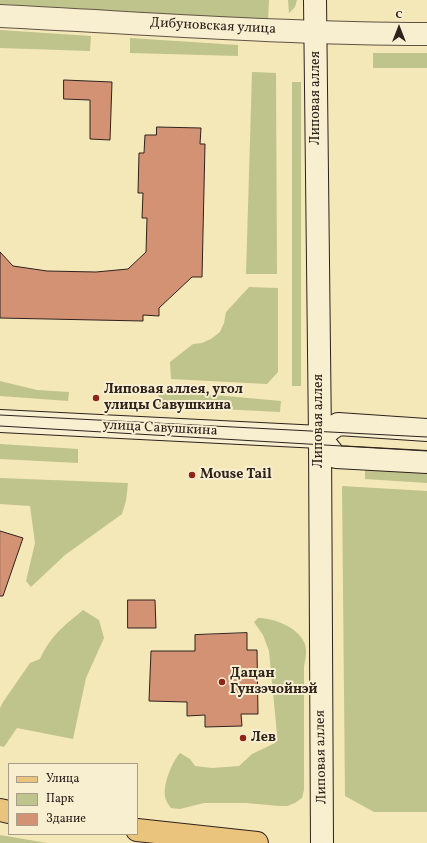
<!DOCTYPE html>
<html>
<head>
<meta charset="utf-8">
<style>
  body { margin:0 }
  #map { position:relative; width:427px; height:843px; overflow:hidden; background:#f4e7b8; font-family:Vollkorn,serif }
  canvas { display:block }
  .legend { position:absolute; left:8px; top:763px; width:130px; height:72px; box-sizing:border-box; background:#f8efd1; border:1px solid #a79d89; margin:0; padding:5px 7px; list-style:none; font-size:12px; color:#2e221d }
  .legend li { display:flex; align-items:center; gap:8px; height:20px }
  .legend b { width:20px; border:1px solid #a79d89 }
  .north { position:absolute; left:379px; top:8px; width:40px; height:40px; -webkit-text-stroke:3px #f8efd1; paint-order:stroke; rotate:0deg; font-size:11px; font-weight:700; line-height:16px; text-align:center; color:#2e221d }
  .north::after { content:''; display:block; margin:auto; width:14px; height:18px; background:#2e221d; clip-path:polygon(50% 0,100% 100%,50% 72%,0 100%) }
</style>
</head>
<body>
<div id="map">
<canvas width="427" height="843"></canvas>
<ul class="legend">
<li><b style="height:5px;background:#eac47c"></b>Улица</li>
<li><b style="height:11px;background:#bfc48c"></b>Парк</li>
<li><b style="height:11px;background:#d39274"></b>Здание</li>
</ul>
<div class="north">С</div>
</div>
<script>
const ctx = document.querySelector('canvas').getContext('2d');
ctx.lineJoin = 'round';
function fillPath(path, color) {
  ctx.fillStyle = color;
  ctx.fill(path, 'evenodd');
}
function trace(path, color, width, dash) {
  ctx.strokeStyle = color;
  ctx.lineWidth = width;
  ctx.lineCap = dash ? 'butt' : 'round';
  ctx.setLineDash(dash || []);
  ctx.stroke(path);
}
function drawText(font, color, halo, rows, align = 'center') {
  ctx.font = font + ' Vollkorn,serif';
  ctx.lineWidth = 4;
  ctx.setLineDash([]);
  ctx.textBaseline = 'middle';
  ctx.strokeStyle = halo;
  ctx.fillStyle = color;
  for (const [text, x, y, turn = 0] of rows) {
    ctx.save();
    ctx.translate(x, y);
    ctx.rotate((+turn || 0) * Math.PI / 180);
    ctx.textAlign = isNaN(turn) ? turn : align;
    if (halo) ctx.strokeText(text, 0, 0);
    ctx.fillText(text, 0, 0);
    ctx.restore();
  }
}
fillPath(new Path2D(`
  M0 0H269L268 20 0 4Z
  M288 0H297L295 7 289 13Z
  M0 30 91 36 90 51 0 48Z
  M130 38 238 45V56L130 53Z
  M373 53H427V68H373Z
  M252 72 276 73 277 274H246Z
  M292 82H301V386H292Z
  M249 287 278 288V372L267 384 171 379 170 362 193 344 202 343 211 339 220 332 224 323 226 312Z
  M0 381 37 390 69 392 68 401 0 396Z
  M159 390 281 401 280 412 158 406Z
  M0 444 78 449V463L0 459Z
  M365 466 427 470V483L365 479Z
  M0 478 128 483 126 501 122 514 65 555 31 587 26 581 35 543 30 506 0 504Z
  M342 486 427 491V812H374L345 796Z
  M83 610 99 620 104 638 86 678 73 739 17 728 4 747 0 746V708L3 702 30 663 40 659C51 635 64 626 83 610Z
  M258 618C274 618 297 627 304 642 308 650 305 660 304 667V790L302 798 295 803 287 806H279L246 803H204L180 809 171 808C169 805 167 803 166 800 161 787 172 762 180 753L190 759 195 766 212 768 239 766 252 754 275 743 277 734 269 651 263 635 254 622Z
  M0 835 47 843H0Z`), '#bfc48c');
const building = new Path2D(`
  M64 80 112 82 110 140 90 139V100L64 99Z
  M157 127 201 128 200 144H205L202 277H192L159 308V316L143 315V321L0 318V252L13 266 47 271 96 272 128 269 146 252 147 218H142L143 193H138L139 153H144L145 135H156Z
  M0 531 23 538 3 596H0Z
  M128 600H155L156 628H128Z
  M247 633V650H257L258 714H241L242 726 205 727V715L187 716V702L149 701 151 651H195V635Z`);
fillPath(building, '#d39274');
trace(building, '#2e221d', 1);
const minor = new Path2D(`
  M0 16C142 23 285 34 427 34`);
const secondary = new Path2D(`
  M315 0 320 437 322 843
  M0 421 320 437 338 424 427 430
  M320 437 336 457 427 462`);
const primary = new Path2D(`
  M0 810 9 812
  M137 830 257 843`);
trace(minor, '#605344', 24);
trace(secondary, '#2e221d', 24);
trace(primary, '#2e221d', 24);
trace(minor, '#f8efd1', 22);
trace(secondary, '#f8efd1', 22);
trace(primary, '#eac47c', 22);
trace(new Path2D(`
  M0 415 427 437
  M0 426 427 451`), '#2e221d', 1);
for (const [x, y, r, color] of [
  [96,398,4,"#8f2418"],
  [192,475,4,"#8f2418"],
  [222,682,4,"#8f2418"],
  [243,738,4,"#8f2418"]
]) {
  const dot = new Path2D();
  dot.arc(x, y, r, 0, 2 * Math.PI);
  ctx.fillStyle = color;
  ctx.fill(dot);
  trace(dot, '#f8efd1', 1.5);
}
drawText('14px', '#2e221d', '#f8efd1', [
  ["Дибуновская улица",213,27,3],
  ["Липовая аллея",316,98,-90],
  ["Липовая аллея",319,421,-90],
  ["улица Савушкина",160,429,3],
  ["Липовая аллея",322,757,-91]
]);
drawText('bold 14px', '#2e221d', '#f8efd1', [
  ["Липовая аллея, угол",104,390],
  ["улицы Савушкина",104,406],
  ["Mouse Tail",200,475],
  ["Дацан",230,674],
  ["Гунзэчойнэй",230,690],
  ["Лев",251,738]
], 'left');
</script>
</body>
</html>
